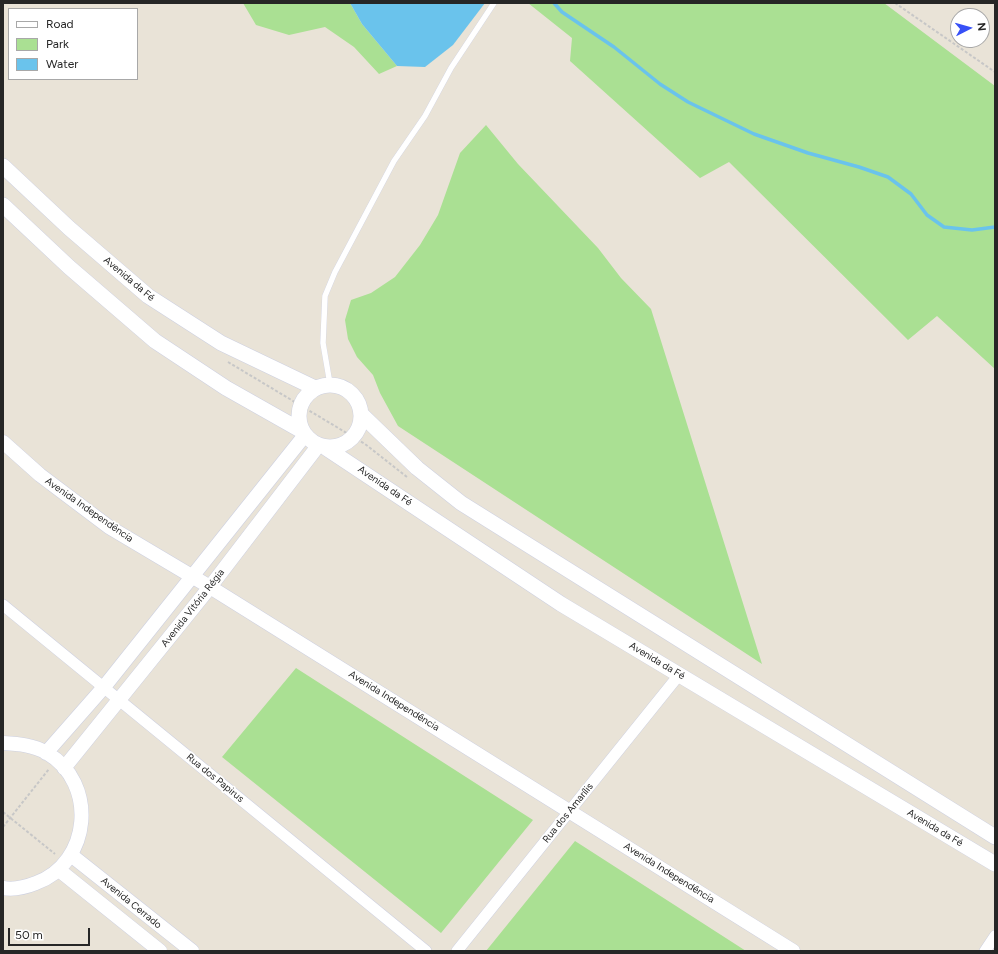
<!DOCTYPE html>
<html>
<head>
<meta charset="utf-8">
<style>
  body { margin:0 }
  #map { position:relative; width:998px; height:954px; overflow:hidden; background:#e9e3d7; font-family:Figtree,sans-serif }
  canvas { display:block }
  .frame { position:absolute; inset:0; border:4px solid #262626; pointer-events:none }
  .legend { position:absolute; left:8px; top:8px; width:130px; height:72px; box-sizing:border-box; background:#fff; border:1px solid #a8a8a8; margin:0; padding:5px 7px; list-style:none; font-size:12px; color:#262626 }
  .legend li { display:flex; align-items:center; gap:8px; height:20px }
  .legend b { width:20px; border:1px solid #a8a8a8 }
  .north { position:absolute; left:950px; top:8px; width:40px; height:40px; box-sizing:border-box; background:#fff; border:1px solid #a8a8a8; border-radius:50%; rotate:84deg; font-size:11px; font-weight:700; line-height:16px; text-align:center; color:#262626 }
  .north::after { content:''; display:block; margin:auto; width:14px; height:18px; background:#3750f7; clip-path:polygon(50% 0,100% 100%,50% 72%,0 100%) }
  .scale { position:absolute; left:8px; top:928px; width:82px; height:18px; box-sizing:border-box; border:2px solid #262626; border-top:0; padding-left:5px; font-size:12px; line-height:14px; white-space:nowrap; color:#262626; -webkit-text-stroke:3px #fff; paint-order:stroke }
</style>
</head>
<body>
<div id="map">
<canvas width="998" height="954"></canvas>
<div class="frame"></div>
<ul class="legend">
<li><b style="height:5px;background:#fff"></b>Road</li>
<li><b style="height:11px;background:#aae093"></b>Park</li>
<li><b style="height:11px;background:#6ac3ec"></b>Water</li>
</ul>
<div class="north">N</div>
<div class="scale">50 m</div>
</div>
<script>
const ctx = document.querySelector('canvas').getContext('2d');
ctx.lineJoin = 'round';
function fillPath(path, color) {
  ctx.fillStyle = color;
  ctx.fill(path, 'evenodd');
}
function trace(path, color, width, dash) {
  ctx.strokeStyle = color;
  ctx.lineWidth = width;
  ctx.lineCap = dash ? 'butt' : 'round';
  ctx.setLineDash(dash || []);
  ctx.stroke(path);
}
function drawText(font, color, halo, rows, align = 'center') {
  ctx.font = font + ' Figtree,sans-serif';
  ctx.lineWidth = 3.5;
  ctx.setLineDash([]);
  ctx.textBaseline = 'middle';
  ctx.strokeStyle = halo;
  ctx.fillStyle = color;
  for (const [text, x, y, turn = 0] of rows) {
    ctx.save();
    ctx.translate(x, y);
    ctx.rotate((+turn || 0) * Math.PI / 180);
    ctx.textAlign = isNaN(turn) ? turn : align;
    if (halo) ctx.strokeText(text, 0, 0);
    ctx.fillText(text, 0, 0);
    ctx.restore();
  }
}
fillPath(new Path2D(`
  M243 3H350L362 24 397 66 379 74 354 47 325 27 289 35 256 25Z
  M528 3H884L995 86V369L937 316 908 340 729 162 700 178 570 61 572 38Z
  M486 125 518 164 598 248 621 278 651 309 762 664 398 426 380 393 373 375 357 357 348 339 345 320 351 300 371 293 395 277 420 245 438 215 460 153Z
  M296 668 533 820 441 933 222 757Z
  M575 841 746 951H486Z`), '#aae093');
fillPath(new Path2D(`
  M350 3H485L453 45 425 67 397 66 362 24Z`), '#6ac3ec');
trace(new Path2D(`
  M554 3 562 12 614 47 660 84 688 102 754 134 808 153 859 167 888 177 911 194 927 215 944 227 972 230 995 227`), '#6ac3ec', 3.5);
const service = new Path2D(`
  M330 384 323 343 325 296 335 272 394 161 425 116 451 68 494 3`);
const minor = new Path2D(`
  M3 605 426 951
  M457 951 679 675
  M985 951 995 936`);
const tertiary = new Path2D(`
  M3 442 40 475 109 527 210 587 793 951
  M3 743C19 744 33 745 47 753 98 783 91 863 36 883 26 887 14 890 3 888
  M46 753 104 687 305 435
  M64 768 210 587 318 446
  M71 855 192 951
  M59 870 160 951`);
const secondary = new Path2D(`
  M3 166 69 228 148 296 221 343 315 388
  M3 205 69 267 155 341 226 388 302 431
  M299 416a31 31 0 1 1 62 0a31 31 0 1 1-62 0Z
  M362 415 417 468 461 503 995 837
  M326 448 561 604 995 864`);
trace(service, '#cdd0e0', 6);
trace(minor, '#cdd0e0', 12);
trace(tertiary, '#cdd0e0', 15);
trace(secondary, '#cdd0e0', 16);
trace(new Path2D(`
  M895 3 995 72
  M228 362 365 444 407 477
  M3 812 55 854
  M3 827 49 769`), '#c7c7c7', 2, [3, 2]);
trace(service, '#fff', 5.5);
trace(minor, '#fff', 11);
trace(tertiary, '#fff', 14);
trace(secondary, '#fff', 15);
drawText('10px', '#262626', '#fff', [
  ["Avenida da Fé",129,279,40],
  ["Avenida da Fé",385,486,34],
  ["Avenida Independência",89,510,35],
  ["Avenida Vitória Régia",193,608,-52],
  ["Avenida da Fé",657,661,31],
  ["Avenida Independência",394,701,32],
  ["Rua dos Papirus",215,778,39],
  ["Rua dos Amarílis",568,813,-51],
  ["Avenida da Fé",935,828,31],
  ["Avenida Independência",669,873,32],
  ["Avenida Cerrado",131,903,39]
]);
</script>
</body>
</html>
